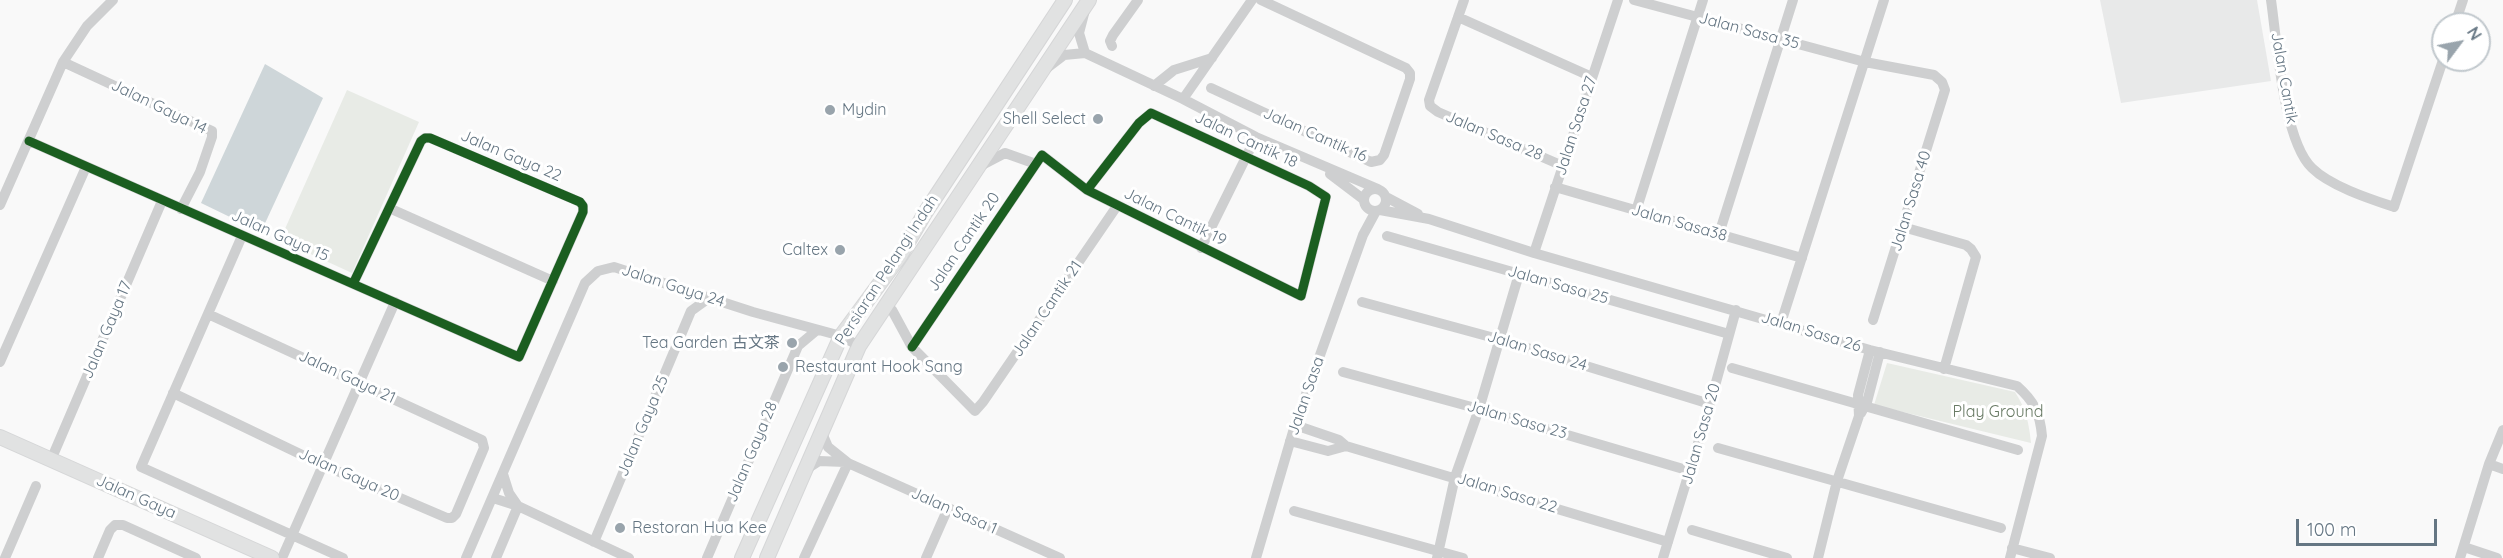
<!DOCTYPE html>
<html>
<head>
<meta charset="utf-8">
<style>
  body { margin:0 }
  #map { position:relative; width:2503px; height:558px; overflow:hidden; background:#f9f9f9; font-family:Quicksand,sans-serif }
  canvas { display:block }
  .north { position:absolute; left:2431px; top:12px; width:60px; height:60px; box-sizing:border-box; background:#fff; border:2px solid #c1c8cd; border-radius:50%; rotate:58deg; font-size:16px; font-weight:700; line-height:24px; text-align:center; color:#657683 }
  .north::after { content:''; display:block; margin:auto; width:21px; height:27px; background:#99a4ac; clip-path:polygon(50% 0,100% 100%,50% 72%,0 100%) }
  .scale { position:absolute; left:2296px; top:519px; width:141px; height:27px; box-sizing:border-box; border:3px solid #657683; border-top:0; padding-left:8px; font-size:18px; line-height:21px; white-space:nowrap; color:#657683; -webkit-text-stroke:4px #fff; paint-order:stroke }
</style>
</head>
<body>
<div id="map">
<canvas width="2503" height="558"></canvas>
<div class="north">N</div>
<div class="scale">100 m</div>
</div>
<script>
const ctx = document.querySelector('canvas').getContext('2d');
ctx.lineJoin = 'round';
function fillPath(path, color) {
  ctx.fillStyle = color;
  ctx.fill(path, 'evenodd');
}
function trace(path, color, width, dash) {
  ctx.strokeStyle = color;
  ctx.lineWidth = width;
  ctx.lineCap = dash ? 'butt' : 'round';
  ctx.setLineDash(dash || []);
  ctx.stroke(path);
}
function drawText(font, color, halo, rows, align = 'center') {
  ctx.font = font + ' Quicksand,"Noto Sans SC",sans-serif';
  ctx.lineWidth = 6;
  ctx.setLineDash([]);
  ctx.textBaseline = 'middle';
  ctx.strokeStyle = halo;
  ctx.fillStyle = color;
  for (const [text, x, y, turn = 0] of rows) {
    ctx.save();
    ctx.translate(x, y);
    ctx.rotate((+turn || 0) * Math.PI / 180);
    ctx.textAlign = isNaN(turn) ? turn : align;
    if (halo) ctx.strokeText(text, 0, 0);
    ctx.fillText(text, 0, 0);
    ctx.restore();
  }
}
fillPath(new Path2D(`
  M2100 0H2257L2271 81 2121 103Z`), '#e8e9e9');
fillPath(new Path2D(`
  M347 90 419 122 352 273 280 240Z
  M1887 363 2015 392C2026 409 2029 423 2031 443L1874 405Z`), '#e8ebe6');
fillPath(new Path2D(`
  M265 64 323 98 261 232 201 203Z`), '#ced6d9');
const secondary = new Path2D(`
  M0 437 272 558
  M742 558 841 336 900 256 925 213 1065 0
  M767 558 859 346 1089 0`);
trace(secondary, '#d5d6d7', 16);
trace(new Path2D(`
  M1464 0 1429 100 1430 106 1438 112 1563 166
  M1634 0 1865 62 1934 75 1942 82 1945 90 1873 320
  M2271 0C2277 41 2283 140 2312 168 2330 186 2370 199 2394 207L2443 60
  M1458 17 1592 77
  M2455 24 2463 0
  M1112 46 1110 41 1113 35 1138 0
  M1085 53 1079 33 1085 10
  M63 62 212 131V137L200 172 181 209
  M1047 68 1064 55 1085 53 1183 99 1256 137 1378 189
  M1154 86 1174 70 1212 58
  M1211 88 1371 162 1380 160 1384 155 1410 79V73L1406 68 1261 0
  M1183 99 1252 0
  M29 141 353 284 519 357 583 212V206L580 202 430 138H425L421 141 353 284
  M982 165 1005 153 1036 164
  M1330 174 1363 199
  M1555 187 1802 258
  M1364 200a11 11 0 1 1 22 0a11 11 0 1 1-22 0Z
  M1386 197 1418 214
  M0 205 63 62 87 26 113 0
  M389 208 553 281
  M1380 210 1429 219 1534 253 1870 350 2017 386C2034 401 2040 413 2042 436L2010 558
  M1636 211 1703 0
  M1903 227 1966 245 1971 249 1976 257 1944 369
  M1719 234 1793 0
  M242 236 141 467 343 558
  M1387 236 1729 334
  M1201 248 1256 137
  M1534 253 1618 0
  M1362 302 1498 339 1710 404
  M886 305 892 310 912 347 975 411 983 402 1117 206
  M1781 323 1884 0
  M912 347 1042 155 1087 190 1301 296 1326 197 1309 186 1151 113 1139 123 1087 190
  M0 362 86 167
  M1732 368 2018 450
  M1343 372 1479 409 1690 471
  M173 393 323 465 447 518H452L456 514 484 448 482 440 208 314
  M1861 413 1867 402 1880 352
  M1295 425 1339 440 1346 446 1668 542
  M822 433 828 447 848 463 1060 558
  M1290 441 1328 451 1346 446
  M1718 448 2001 528
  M51 460 162 201
  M2489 464 2503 469
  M805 470 819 461 845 462
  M503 474 509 493 518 506
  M493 498 518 506 629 558
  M1294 511 1463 558
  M1692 530 1787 558
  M594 542 691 311 709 298
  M2464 547 2497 558
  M2012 548 2050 558
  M5 558 36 486
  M98 558 110 530 115 525H123L196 558
  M282 558 395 302
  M466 558 585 283 598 271 614 267 753 312 841 336 859 346
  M496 558 518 506
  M707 558 798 346 817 330
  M804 558 848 463
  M926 558 948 508
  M1256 558 1295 425 1363 235 1376 211
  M1437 558 1455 477 1479 409 1519 274
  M1663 558 1710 404 1736 310
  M1818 558 1837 481 1859 416 1858 395 1870 350
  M2460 558 2489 464 2503 430`), '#cecfd0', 10);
trace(secondary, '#e1e2e2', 14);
trace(new Path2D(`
  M29 141 353 284 519 357 583 212V206L580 202 430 138H425L421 141 353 284
  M912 347 1042 155 1087 190 1301 296 1326 197 1309 186 1151 113 1139 123 1087 190`), '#1b5e20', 9);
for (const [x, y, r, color] of [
  [830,110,6,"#99a4ac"],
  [1098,119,6,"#99a4ac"],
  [840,250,6,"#99a4ac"],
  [792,343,6,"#99a4ac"],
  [783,367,6,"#99a4ac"],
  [620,528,6,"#99a4ac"]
]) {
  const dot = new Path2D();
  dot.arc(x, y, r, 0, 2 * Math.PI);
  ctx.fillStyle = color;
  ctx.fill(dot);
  trace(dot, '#fff', 2);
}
drawText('16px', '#657683', '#fff', [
  ["Jalan Sasa 35",1749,31,15],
  ["Jalan Cantik",2284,78,80],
  ["Jalan Gaya 14",159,107,26],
  ["Jalan Sasa 27",1576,126,-72],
  ["Jalan Cantik 16",1315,135,24],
  ["Jalan Sasa 28",1494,136,23],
  ["Jalan Cantik 18",1246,140,25],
  ["Jalan Gaya 22",511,156,23],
  ["Jalan Sasa 40",1911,201,-73],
  ["Jalan Cantik 19",1175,217,26],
  ["Jalan Sasa38",1679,223,16],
  ["Jalan Gaya 15",280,236,24],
  ["Jalan Cantik 20",964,242,-56],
  ["Persiaran Pelangi Indah",887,270,-57],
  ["Jalan Sasa 25",1558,285,16],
  ["Jalan Gaya 24",673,286,18],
  ["Jalan Cantik 21",1047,309,-56],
  ["Jalan Gaya 17",107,330,-67],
  ["Jalan Sasa 26",1811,332,17],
  ["Jalan Sasa 24",1537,351,17],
  ["Jalan Gaya 21",347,377,25],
  ["Jalan Sasa",1306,396,-71],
  ["Jalan Sasa 23",1517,420,16],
  ["Jalan Gaya 25",643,426,-67],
  ["Jalan Sasa 20",1701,434,-74],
  ["Jalan Gaya 28",752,452,-67],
  ["Jalan Gaya 20",349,475,24],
  ["Jalan Sasa 22",1507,493,17],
  ["Jalan Gaya",136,497,24],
  ["Jalan Sasa 1",954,511,24]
]);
drawText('16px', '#657683', '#fff', [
  ["Mydin",842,110],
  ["Shell Select",1086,119,"right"],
  ["Caltex",828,250,"right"],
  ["Tea Garden 古文茶",780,343,"right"],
  ["Restaurant Hook Sang",795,367],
  ["Restoran Hua Kee",632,528]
], 'left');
drawText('16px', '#687a64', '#fff', [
  ["Play Ground",1998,412]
]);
</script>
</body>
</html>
